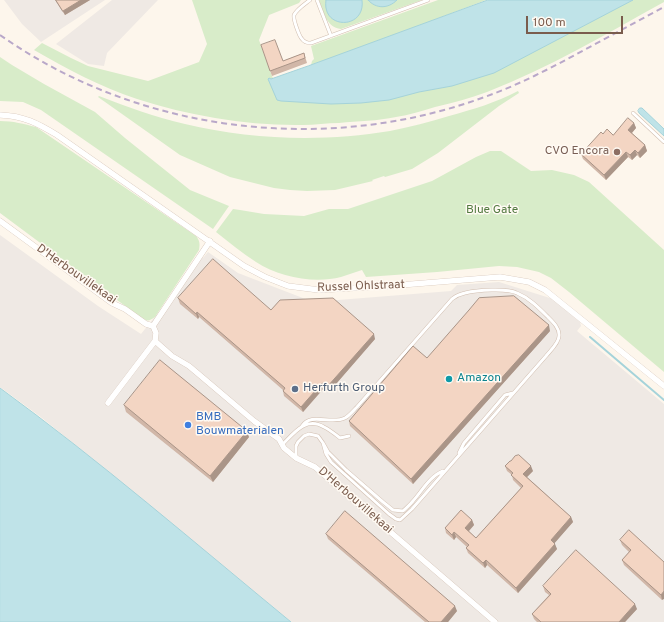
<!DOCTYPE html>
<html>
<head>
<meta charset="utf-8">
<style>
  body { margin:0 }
  #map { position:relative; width:664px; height:622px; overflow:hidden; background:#fdf6ec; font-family:Overpass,sans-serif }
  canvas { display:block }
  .scale { position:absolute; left:526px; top:16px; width:97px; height:18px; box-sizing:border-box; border:2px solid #7a5c4d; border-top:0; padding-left:5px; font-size:12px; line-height:14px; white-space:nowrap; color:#7a5c4d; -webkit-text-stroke:3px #fffaf3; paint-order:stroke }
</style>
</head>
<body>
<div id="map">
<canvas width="664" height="622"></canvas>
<div class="scale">100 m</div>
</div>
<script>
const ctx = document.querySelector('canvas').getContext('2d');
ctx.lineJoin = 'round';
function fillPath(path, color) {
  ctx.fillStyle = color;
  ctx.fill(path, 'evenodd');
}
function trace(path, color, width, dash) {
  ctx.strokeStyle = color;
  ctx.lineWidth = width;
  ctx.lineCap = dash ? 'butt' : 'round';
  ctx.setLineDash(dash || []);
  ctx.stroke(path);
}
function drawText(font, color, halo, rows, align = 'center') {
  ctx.font = font + ' Overpass,sans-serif';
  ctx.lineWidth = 3;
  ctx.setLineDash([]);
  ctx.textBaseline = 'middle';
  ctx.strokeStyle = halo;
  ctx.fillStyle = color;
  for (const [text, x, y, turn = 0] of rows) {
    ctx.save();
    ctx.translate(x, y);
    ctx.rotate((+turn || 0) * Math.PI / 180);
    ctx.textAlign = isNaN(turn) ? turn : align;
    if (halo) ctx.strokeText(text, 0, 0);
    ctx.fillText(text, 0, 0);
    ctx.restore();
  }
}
fillPath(new Path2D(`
  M4 0H105L41 42 22 24Z
  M112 0H158L107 53 104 66 88 64 56 44Z
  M0 235 98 306 141 334 202 258H203L208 252 238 273 308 300H338L451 291 457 285 499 282 553 299 580 322 581 326 577 331 664 404V622H291L42 418 0 387Z`), '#efe9e4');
fillPath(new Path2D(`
  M192 0H301L299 3 269 15 259 40 272 76 281 95 623 0H664V2C606 34 549 68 487 92 471 98 453 103 435 107 422 111 409 115 396 117 378 121 358 121 339 123 327 123 315 125 303 125 247 126 190 116 137 99 101 87 67 69 34 50L42 43 71 58 88 66 148 81 199 62 207 44Z
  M319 0H422L341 29C326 27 324 13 319 0Z
  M438 0H486L423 24 488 0H520L311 65 312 61 314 59 311 46Z
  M0 57 12 65 44 84 95 112 125 138 190 190 229 206 213 229 41 110 23 102 0 101Z
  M518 91 519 93 499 106 438 153 412 169 385 177 384 176 372 180 373 181 335 190 307 191 290 190 274 188 230 177 180 155 98 97 99 96C127 107 155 117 185 124 251 140 324 142 390 131 410 127 430 122 449 116 474 109 495 103 518 91Z
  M0 121C13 121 24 124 36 127L196 236C200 241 200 244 199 250L155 317C148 322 147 321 140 317L0 213Z
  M490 151H501L531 171 552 170 574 175 589 182 664 250V372L569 292 551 278 539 272 517 267 499 266 437 272 366 277 362 270C355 272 348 275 341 277 314 284 279 277 256 262 242 253 229 242 216 232L233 209 240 210 264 214 304 216 329 209H348L432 181 476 157Z`), '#d8ecc9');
const water = new Path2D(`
  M326 0H362C366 30 321 30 326 0Z
  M368 0H397C388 9 376 9 368 0Z
  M488 0H633L494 73 452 86 419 92 389 100 361 103 331 104 281 101 277 100 268 79 269 78 271 79 308 66Z
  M640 108H642L664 129V136L639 113 638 111Z
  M0 388C100 461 195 543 291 622H0Z`);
fillPath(water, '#bfe3e8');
trace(water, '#a5d3da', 1);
trace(new Path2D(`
  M590 337 664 400`), '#a5d3da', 2);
const lane = new Path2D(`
  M310 0C305 4 297 9 294 15 293 19 299 36 302 39 304 42 308 43 311 43L428 0
  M317 0 331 36
  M633 113 664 142
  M302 426C311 412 331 425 345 418 349 416 353 411 357 407L452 299C456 296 460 294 465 293 477 290 507 288 517 293 529 298 538 307 547 316 552 321 560 328 559 336 559 343 550 351 546 356L412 509 400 520 396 519 389 514 331 462 326 454 323 443
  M282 445C294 433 306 416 324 427 330 430 335 434 340 438L349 436
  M459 453 464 443 505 395 513 393
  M296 458V446L298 442 304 436 309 434 318 436 323 443 328 452 346 470 383 502 393 510 403 511C406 508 410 505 413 501 422 491 430 476 443 471`);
const street = new Path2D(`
  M0 115C24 116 37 123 57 135L244 266 265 277 288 286 319 290 388 286 500 277 529 282 545 290 664 386
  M0 221 112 303 125 309 146 324 153 326
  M153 326 210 241
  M155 341 172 356 189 366 254 421 279 439 284 448 296 458 315 467 495 622
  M108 403 155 341 156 333 153 326`);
trace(lane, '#d1beb0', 4);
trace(street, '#d1beb0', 6);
trace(lane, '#fff', 3);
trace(street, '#fff', 5.5);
trace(new Path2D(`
  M0 35C138 132 321 155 479 99 517 86 551 68 586 49 612 35 638 21 664 7`), '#b9a8c9', 2, [6, 4]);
fillPath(new Path2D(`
  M55 0H90L65 15Z
  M261 45 283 61 304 53 307 63 272 76Z
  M634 123 636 128 632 133 645 145 647 151 640 158 637 155 632 160 628 157 606 180 583 159 581 154 603 134 613 135Z
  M178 298 271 310 375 339 329 392 324 388 303 412 284 396 283 391V390L199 317 198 319 180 304Z
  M550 331 413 484 350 426 349 421 427 358Z
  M124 405 249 437 213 482 126 412Z
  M505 466 533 471 527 477 571 517 573 522 554 543 557 549 518 593 487 565 485 568 468 553 466 548 467 547 456 537 454 540 446 533 445 528 472 520 474 525 469 531 476 538 521 488 513 480 512 475 507 471Z
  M326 534 457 611 448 622H425L328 539Z
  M620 540 664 562 662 600 624 565 622 560 629 552 622 545Z
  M543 586 637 609 625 622H537L534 619 532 614 549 595 545 592Z`), '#d1b7a8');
fillPath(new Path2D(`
  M81 0H90L65 15 63 11Z
  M634 123 636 128 630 135 628 130Z
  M645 145 647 151 640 158 638 153Z
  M635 150 637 155 632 160 630 155Z
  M626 152 628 157 606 180 604 175Z
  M197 312 199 317 198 319 196 314Z
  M549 325 550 331 413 484 411 479Z
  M374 334 375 339 329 392 327 387Z
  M322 383 324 388 303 412 301 407Z
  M247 431 249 437 213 482 210 476Z
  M531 466 533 471 525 479 523 474Z
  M571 517 573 522 553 545 551 540Z
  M472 520 474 525 467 533 465 528Z
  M454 532 456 537 454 540 452 535Z
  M555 544 557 549 518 593 516 588Z
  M486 560 487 565 485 568 483 563Z
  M664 591V599L662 600 661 595Z
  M635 604 637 609 625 622H619Z
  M455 606 457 611 448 622H441Z`), '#aa9588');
const building = new Path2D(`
  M56 0H81L63 11Z
  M275 40 283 61 304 53 305 58 270 71 261 45Z
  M628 118 634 123 628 130 645 145 638 153 635 150 630 155 626 152 604 175 581 154 601 132 603 134 607 129 613 135Z
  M213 259 271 310 280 300 333 298 374 334 327 387 322 383 301 407 283 391 285 388 197 312 196 314 178 298Z
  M514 296 549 325 411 479 349 421 413 346 427 358 469 310 479 298Z
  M160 360 247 431 210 476 124 405Z
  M519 455 531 466 523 474 571 517 551 540 555 544 516 588 486 560 483 563 466 548 469 545 454 532 452 535 445 528 461 510 472 520 465 528 476 538 523 486 511 475 513 473 505 466 510 461H511L515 456Z
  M345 511 455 606 441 622H429L326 534Z
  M629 530 664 562V591L661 595 622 560 631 550 620 540Z
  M576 550 635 604 619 622H541L532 614 551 594 543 586Z`);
fillPath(building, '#f3d5c3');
trace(building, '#aa9588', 1);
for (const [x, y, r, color] of [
  [617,152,4,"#8d6e63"],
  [449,379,4,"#0f9aa8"],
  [295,389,4,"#5c6f8a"],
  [188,425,4,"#3f7fe0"]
]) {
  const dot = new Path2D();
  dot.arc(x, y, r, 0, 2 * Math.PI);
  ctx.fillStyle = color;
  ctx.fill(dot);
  trace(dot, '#fffaf3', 1.5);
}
drawText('12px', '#785e54', '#fffaf3', [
  ["CVO Encora",609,152]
], 'right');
drawText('12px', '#537a41', '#fffaf3', [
  ["Blue Gate",492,211]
]);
drawText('12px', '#7a5c4d', '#fffaf3', [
  ["D'Herbouvillekaai",76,275,35],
  ["Russel Ohlstraat",361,287,-2],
  ["D'Herbouvillekaai",355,501,41]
]);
drawText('12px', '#0d838f', '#fffaf3', [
  ["Amazon",457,379]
], 'left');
drawText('12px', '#4e5e75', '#fffaf3', [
  ["Herfurth Group",303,389]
], 'left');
drawText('12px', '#366cbe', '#fffaf3', [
  ["BMB",196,418],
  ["Bouwmaterialen",196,432]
], 'left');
</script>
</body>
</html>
